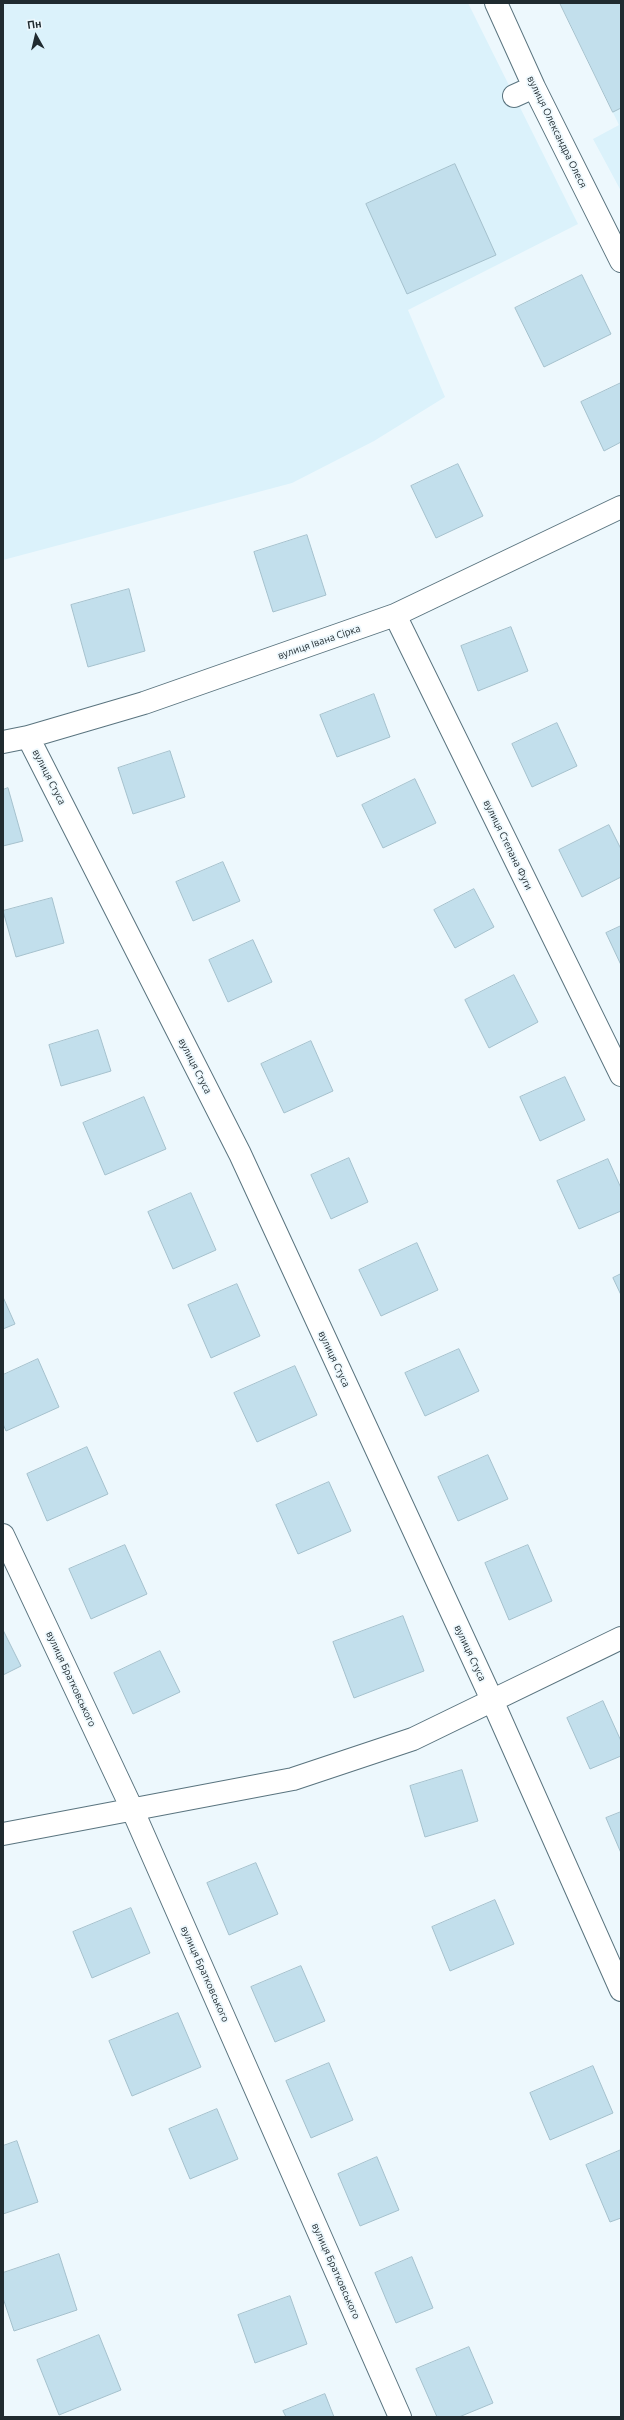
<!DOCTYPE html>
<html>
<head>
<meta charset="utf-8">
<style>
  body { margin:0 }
  #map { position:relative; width:624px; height:2420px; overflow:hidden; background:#edf8fd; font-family:Ubuntu,sans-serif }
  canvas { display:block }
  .frame { position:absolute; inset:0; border:4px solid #202b30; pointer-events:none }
  .north { position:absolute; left:16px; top:16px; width:40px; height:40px; -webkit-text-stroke:3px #edf8fd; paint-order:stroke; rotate:352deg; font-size:11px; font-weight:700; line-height:16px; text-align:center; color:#202b30 }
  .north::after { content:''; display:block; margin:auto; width:14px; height:18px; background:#202b30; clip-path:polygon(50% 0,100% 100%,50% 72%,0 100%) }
</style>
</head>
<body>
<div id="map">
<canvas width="624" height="2420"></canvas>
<div class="frame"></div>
<div class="north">Пн</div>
</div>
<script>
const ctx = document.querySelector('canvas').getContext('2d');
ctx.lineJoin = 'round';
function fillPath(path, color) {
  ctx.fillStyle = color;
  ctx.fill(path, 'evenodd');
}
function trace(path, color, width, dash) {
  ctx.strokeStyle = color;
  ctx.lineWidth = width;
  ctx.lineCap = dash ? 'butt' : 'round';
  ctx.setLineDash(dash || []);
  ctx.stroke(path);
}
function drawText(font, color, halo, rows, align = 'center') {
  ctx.font = font + ' Ubuntu,sans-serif';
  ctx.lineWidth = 3.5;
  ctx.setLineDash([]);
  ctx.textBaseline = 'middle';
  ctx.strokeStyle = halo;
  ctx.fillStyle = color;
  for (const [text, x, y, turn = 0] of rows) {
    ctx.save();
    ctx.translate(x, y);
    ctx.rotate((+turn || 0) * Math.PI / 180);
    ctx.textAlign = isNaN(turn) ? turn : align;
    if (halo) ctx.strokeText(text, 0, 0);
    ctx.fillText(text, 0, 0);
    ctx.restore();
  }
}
fillPath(new Path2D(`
  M3 3H468L578 224 408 310 445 397 374 441 292 483 3 560Z
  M560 3H621V191L593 139 619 125Z`), '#dbf2fb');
const building = new Path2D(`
  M560 3H621V108L613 112Z
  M455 164 496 255 407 294 366 204Z
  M582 275 611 334 544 367 515 308Z
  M621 383V442L604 451 581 402Z
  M458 464 483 516 436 538 411 486Z
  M307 535 326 595 273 612 254 552Z
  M129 589 145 651 88 667 71 605Z
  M511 627 528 671 478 691 461 646Z
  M374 694 390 737 337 757 320 715Z
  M557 723 577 766 532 787 512 744Z
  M170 751 185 797 133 814 118 768Z
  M415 779 436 823 383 848 362 805Z
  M8 788 23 841 3 846V790Z
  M609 825 621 849V877L582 897 559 850Z
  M223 862 240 901 193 921 176 882Z
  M474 889 494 927 455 948 434 910Z
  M52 898 64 943 16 957 3 911Z
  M621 926V965L606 933Z
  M253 940 272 982 228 1002 209 960Z
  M514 975 538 1022 489 1048 465 1000Z
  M98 1030 111 1071 61 1086 49 1045Z
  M311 1041 333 1091 284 1113 261 1064Z
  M565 1077 585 1120 540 1141 520 1097Z
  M144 1097 166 1149 105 1175 83 1123Z
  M349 1158 368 1202 331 1219 311 1175Z
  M608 1159 621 1188V1211L579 1229 557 1181Z
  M191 1193 216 1250 173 1269 148 1212Z
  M417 1243 438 1290 381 1316 359 1270Z
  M621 1274V1295L613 1278Z
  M237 1284 260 1336 211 1358 188 1305Z
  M3 1297 15 1324 3 1329Z
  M459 1349 479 1391 425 1416 405 1373Z
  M38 1359 59 1407 6 1431 3 1424V1375Z
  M295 1366 317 1415 257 1442 234 1393Z
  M87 1447 108 1494 47 1521 27 1474Z
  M488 1455 508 1499 458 1521 438 1477Z
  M329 1482 351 1531 298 1554 276 1505Z
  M125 1545 147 1594 91 1619 69 1569Z
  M528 1545 552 1601 509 1620 485 1563Z
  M403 1616 424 1671 354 1698 333 1642Z
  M3 1630 21 1666 3 1675Z
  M160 1651 180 1692 133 1714 114 1673Z
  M603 1701 621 1741V1756L590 1769 567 1718Z
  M462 1770 478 1821 425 1837 410 1786Z
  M621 1812V1853L606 1818Z
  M256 1863 278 1914 229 1935 207 1883Z
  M495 1900 514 1944 450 1971 432 1927Z
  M131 1908 150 1953 92 1978 73 1932Z
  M301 1966 325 2021 275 2042 251 1987Z
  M178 2013 201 2067 132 2096 109 2041Z
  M329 2063 353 2120 311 2138 286 2081Z
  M593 2066 613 2113 550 2140 530 2093Z
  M217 2109 238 2159 190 2179 169 2129Z
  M17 2141 38 2202 3 2214V2146Z
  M621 2150V2218L610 2222 586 2165Z
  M377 2157 399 2210 360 2226 338 2174Z
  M59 2254 77 2310 14 2331 3 2298V2273Z
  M412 2257 433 2308 396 2323 375 2273Z
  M290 2296 307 2344 255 2363 238 2315Z
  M99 2335 121 2390 59 2415 37 2360Z
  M469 2347 493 2403 459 2417H437L416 2369Z
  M325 2394 334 2417H286L283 2411Z`);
fillPath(building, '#c2dfec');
trace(building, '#a5c1cd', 1);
const minor = new Path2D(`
  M496 3 534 87 621 261
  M514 96 534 87
  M395 615 621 1075
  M28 737 240 1154 492 1700 621 1990
  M3 742 28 737 144 703 395 615 621 507
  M3 1535 133 1811 400 2417
  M3 1834 293 1779 413 1739 621 1638`);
trace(minor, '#5a747f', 24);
trace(minor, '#fff', 22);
drawText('10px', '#202b30', '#edf8fd', [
  ["вулиця Олександра Олеся",557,132,64],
  ["вулиця Івана Сірка",319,642,-19],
  ["вулиця Стуса",49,777,63],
  ["вулиця Степана Фуги",508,845,64],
  ["вулиця Стуса",195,1066,63],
  ["вулиця Стуса",334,1359,65],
  ["вулиця Стуса",470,1653,65],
  ["вулиця Братковського",71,1679,65],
  ["вулиця Братковського",205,1974,66],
  ["вулиця Братковського",336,2271,66]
]);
</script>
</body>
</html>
